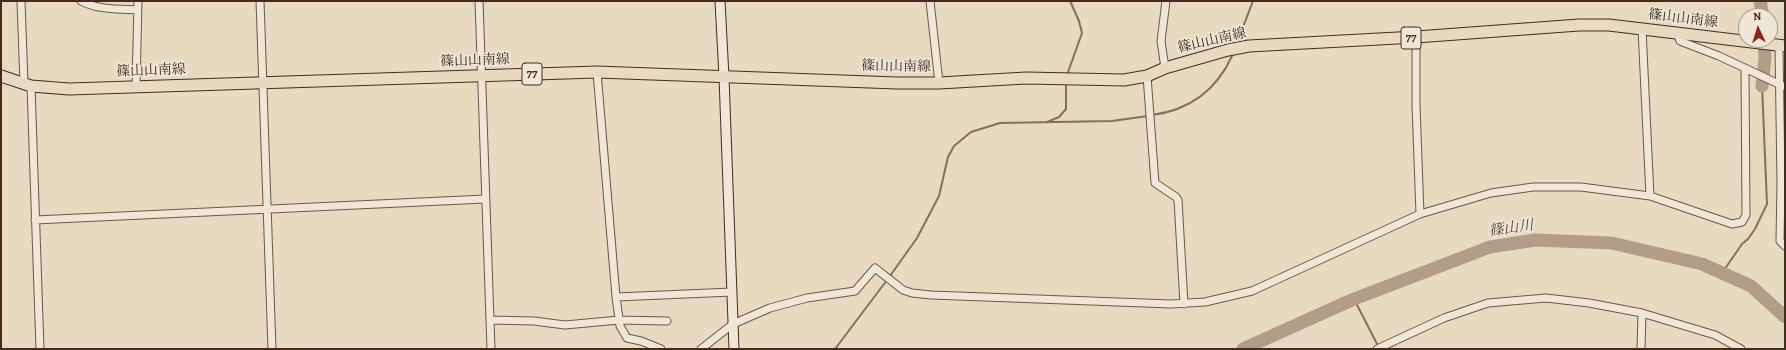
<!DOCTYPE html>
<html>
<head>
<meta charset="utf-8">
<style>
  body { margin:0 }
  #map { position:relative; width:1786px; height:350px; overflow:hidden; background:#e8d9c1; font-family:Alegreya,serif }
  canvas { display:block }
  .frame { position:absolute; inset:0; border:2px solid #442b1c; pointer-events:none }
  .north { position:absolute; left:1738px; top:8px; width:40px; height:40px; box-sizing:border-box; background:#f0e6d7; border:1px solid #ab9b8c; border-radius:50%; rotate:356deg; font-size:11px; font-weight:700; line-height:16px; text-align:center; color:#442b1c }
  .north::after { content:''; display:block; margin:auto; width:14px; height:18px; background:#8f2418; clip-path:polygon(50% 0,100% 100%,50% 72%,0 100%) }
</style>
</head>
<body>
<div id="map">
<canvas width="1786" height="350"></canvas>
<div class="frame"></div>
<div class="north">N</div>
</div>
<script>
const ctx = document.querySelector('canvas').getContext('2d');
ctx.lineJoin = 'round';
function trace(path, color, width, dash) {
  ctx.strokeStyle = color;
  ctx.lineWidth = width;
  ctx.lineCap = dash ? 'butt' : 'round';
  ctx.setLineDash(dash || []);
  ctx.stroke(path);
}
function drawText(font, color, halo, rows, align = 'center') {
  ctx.font = font + ' Alegreya,"Noto Serif JP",serif';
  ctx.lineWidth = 3.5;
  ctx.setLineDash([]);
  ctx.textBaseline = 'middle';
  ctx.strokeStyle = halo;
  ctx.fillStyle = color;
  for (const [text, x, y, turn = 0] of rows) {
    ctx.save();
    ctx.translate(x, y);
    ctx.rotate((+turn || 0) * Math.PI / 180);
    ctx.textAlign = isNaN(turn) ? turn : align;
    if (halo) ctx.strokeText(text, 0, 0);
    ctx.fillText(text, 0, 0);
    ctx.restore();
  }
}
trace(new Path2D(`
  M1238 40 1253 1
  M1067 75 1082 33 1079 21 1070 1
  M1152 115C1190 110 1216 91 1232 56
  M1047 122 1059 117 1066 109V83
  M1722 273 1742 244 1748 239 1755 229 1767 204 1762 86
  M890 276 917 238 939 196 948 157 954 146 971 132 1000 123 1112 121 1148 116
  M1354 299 1376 342 1379 347
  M835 349 887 280`), '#85705d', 2);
trace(new Path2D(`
  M1760 1 1763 16
  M1762 86 1765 58 1764 40
  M1243 349 1354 299 1490 247 1535 240 1612 243 1702 264 1751 286 1785 317`), '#b09e89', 13);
const street = new Path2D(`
  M21 1 24 84
  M81 1C99 10 118 9 137 10
  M260 1 272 349
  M479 1 491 349
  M930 1 939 83
  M1677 33 1680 41 1719 56 1783 86
  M1416 37V105L1420 214
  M1779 46 1781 183 1780 241 1785 246
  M1165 68 1161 41 1166 1
  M597 72 616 297 620 326 627 338 641 341 661 349
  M1147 76 1155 183 1176 197 1178 200 1184 304
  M31 86 40 349
  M136 87 138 1
  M1650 196 1732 224 1742 222 1746 215 1745 68
  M35 220 485 199
  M616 297 732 292
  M491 320 534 321 565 325 619 320 667 321
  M701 349 733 324 770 308 807 298 855 291 875 268 903 290 912 293 931 295 1171 304 1205 302 1252 291 1420 214 1491 193 1533 187H1581L1650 196 1642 29
  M1377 349 1444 318 1488 303 1546 298 1589 303 1642 313 1715 335 1741 349
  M1641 349 1642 313`);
const secondary = new Path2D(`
  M720 1 724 77 734 349`);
const primary = new Path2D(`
  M1 76 31 86 69 89 597 72 897 83H939L1026 78 1124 80 1147 76 1165 68 1228 50 1249 46 1416 37 1579 25H1609L1785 46`);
trace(street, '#6d5645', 9);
trace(secondary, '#442b1c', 11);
trace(primary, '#442b1c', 13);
trace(street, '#f0e6d7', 7);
trace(secondary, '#f0e6d7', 9);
trace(primary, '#e8d9c1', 11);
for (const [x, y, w] of [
  [1411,38,20],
  [532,74,20]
]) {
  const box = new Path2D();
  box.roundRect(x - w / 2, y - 11, w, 22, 3);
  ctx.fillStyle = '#f0e6d7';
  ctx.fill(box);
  trace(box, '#442b1c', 1);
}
drawText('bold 13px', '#442b1c', null, [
  ["77",1411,38],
  ["77",532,74]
]);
drawText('14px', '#442b1c', '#f0e6d7', [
  ["篠山山南線",1683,19,7],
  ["篠山山南線",1212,41,-13],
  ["篠山山南線",475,61,-2],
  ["篠山山南線",896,67,1],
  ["篠山山南線",151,71,-2]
]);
drawText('italic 15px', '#5f4837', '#f0e6d7', [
  ["篠山川",1511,229,-8]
]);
</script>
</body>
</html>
